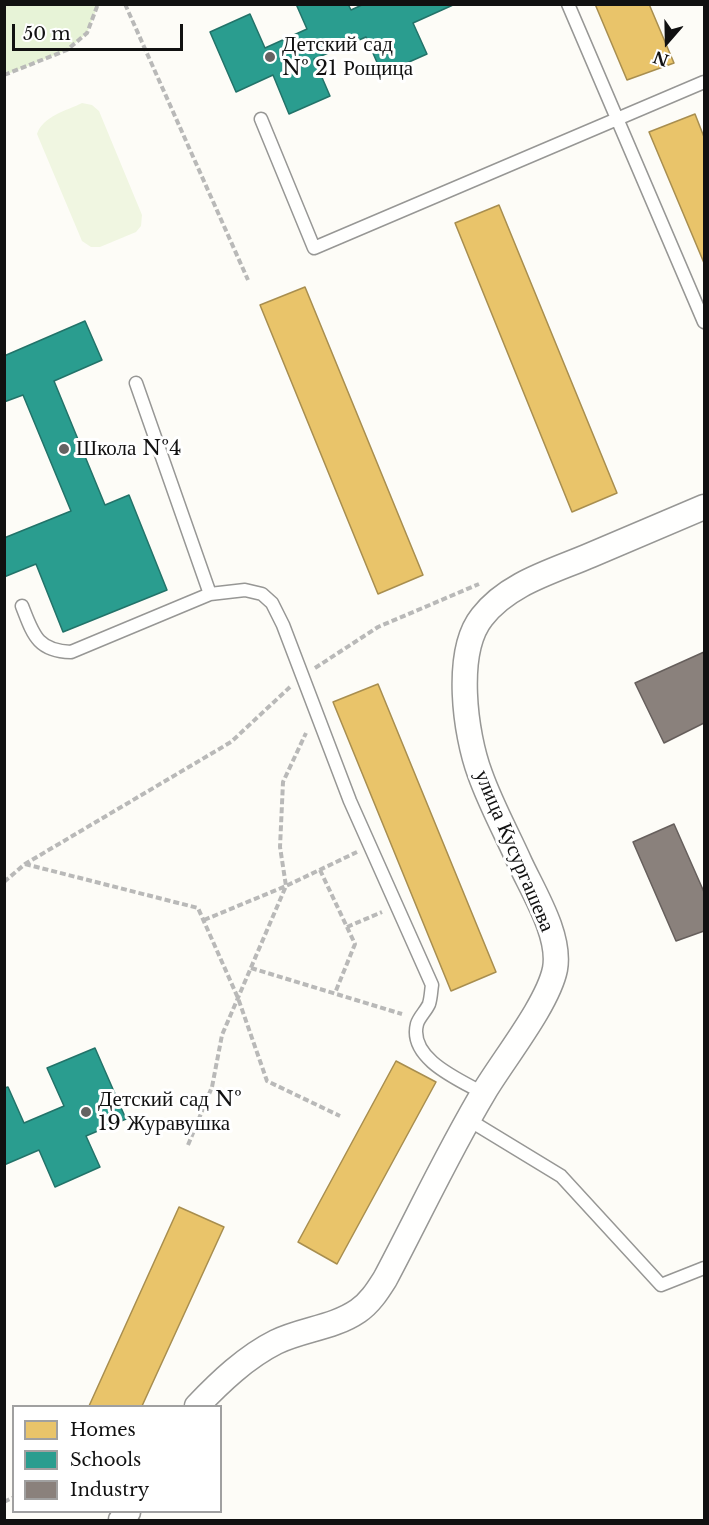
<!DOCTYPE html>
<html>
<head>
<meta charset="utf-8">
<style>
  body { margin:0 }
  #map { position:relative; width:709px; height:1525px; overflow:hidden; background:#fdfcf7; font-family:"Libre Baskerville",serif }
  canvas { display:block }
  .frame { position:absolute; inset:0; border:6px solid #111; pointer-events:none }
  .legend { position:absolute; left:12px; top:1405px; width:210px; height:108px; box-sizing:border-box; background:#fff; border:2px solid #a0a0a0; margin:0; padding:8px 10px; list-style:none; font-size:18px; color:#111 }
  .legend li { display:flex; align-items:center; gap:12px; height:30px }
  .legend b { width:30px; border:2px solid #a0a0a0 }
  .north { position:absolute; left:637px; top:12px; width:60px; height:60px; -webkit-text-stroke:4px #fff; paint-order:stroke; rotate:200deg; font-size:16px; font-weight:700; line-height:24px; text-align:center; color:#111 }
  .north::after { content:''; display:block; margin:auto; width:21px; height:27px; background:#111; clip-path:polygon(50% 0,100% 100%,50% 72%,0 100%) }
  .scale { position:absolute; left:12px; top:24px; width:171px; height:27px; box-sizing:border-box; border:3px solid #111; border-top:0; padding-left:8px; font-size:18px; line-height:21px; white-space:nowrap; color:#111; -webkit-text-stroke:4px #fff; paint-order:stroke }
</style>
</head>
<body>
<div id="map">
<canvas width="709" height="1525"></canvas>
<div class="frame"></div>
<ul class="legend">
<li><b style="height:16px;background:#e9c46a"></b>Homes</li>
<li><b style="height:16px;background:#2a9d8f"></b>Schools</li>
<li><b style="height:16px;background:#8a817c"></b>Industry</li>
</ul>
<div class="north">N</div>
<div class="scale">50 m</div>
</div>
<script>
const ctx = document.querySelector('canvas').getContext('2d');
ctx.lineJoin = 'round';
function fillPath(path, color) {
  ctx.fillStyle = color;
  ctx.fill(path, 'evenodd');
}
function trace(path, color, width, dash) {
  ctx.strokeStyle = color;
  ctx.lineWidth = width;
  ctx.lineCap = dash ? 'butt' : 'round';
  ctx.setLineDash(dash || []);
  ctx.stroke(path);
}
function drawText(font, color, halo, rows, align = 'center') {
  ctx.font = font + ' "Libre Baskerville",serif';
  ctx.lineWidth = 6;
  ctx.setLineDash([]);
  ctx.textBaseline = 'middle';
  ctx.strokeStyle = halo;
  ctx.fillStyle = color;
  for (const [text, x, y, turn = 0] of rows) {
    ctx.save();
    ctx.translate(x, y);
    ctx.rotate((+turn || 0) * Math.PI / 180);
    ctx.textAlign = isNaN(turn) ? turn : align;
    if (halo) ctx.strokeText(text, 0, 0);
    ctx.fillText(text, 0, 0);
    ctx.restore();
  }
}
fillPath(new Path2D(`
  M5 4H98V5L87 33 67 50 5 75Z`), '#e7f3d7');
fillPath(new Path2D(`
  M82 103 92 105 99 111 142 215 141 226 136 232 100 247H91L82 241 37 134C43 116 66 111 82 103Z`), '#f0f6e1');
const homes = new Path2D(`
  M595 4H649L674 63 627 80Z
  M695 114 704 137V263L649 132Z
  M499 205 617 493 572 512 455 223Z
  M305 287 423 575 378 594 260 305Z
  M378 684 496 972 451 991 333 702Z
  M396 1061 436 1082 337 1264 298 1242Z
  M179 1207 224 1227 142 1406H89Z`);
fillPath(homes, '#e9c46a');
trace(homes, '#a88e4f', 1.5);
const schools = new Path2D(`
  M296 4H348L351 10 364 4 453 5 413 23 427 54 382 74 366 37 314 59 330 96 289 114 273 75 236 92 210 32 250 14 265 48 307 29Z
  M85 321 102 360 54 381 105 505 129 495 167 590 63 632 36 564 4 577V538L71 511 23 395 4 402V356Z
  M95 1048 126 1119 86 1136 100 1167 55 1187 39 1150 4 1165V1088L8 1087 24 1123 64 1106 47 1068Z`);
fillPath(schools, '#2a9d8f');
trace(schools, '#227369', 1.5);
const industry = new Path2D(`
  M704 652V723L664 743 635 683Z
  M674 824 704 892V931L676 941 633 842Z`);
fillPath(industry, '#8a817c');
trace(industry, '#665f5c', 1.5);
const service = new Path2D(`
  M568 4 704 322
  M261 119 314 248 704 82
  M136 383 210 594
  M22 606C33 634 37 651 71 652L210 594 245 590 262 594 272 603 283 625 350 801 432 985C431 991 431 998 429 1004 426 1011 419 1017 417 1024 408 1059 460 1080 483 1093
  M469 1120 561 1176 661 1285 704 1268`);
const minor = new Path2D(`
  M197 1406C220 1382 246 1357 276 1342 303 1329 333 1328 358 1311 370 1303 378 1290 385 1279 418 1217 448 1152 484 1092 503 1060 548 1004 555 969 561 936 534 893 520 863 507 834 491 805 480 774 465 734 454 652 482 617 508 583 554 571 591 555 629 539 667 523 704 507
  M121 1520 128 1512`);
trace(service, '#979795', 15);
trace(minor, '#979795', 27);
trace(new Path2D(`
  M125 4 248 280
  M4 75 67 50 87 33 98 4
  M315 668 378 627 479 584
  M25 864 198 908 238 998 267 1081 340 1116
  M320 870 355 944 335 993
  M4 882 25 864 231 742 290 687
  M204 920 286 886 280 847 283 782 306 733
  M347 927 382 912
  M251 968 402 1014
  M188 1145 212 1087 222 1035 286 886 357 852
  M4 1502 14 1497`), '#b9b9b8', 4, [6, 3]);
trace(service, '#fffffe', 12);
trace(minor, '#fffffe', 24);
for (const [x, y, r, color] of [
  [270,57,6,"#646362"],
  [64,449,6,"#646362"],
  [86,1112,6,"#646362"]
]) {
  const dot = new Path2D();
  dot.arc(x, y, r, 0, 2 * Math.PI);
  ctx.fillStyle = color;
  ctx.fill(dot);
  trace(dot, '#fff', 2);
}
drawText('21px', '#111', '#fff', [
  ["Детский сад",282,45],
  ["№ 21 Рощица",282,69],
  ["Школа №4",76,449],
  ["Детский сад №",98,1100],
  ["19 Журавушка",98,1124]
], 'left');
drawText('21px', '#111', '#fff', [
  ["улица Кусургашева",514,851,67]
]);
</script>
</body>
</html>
